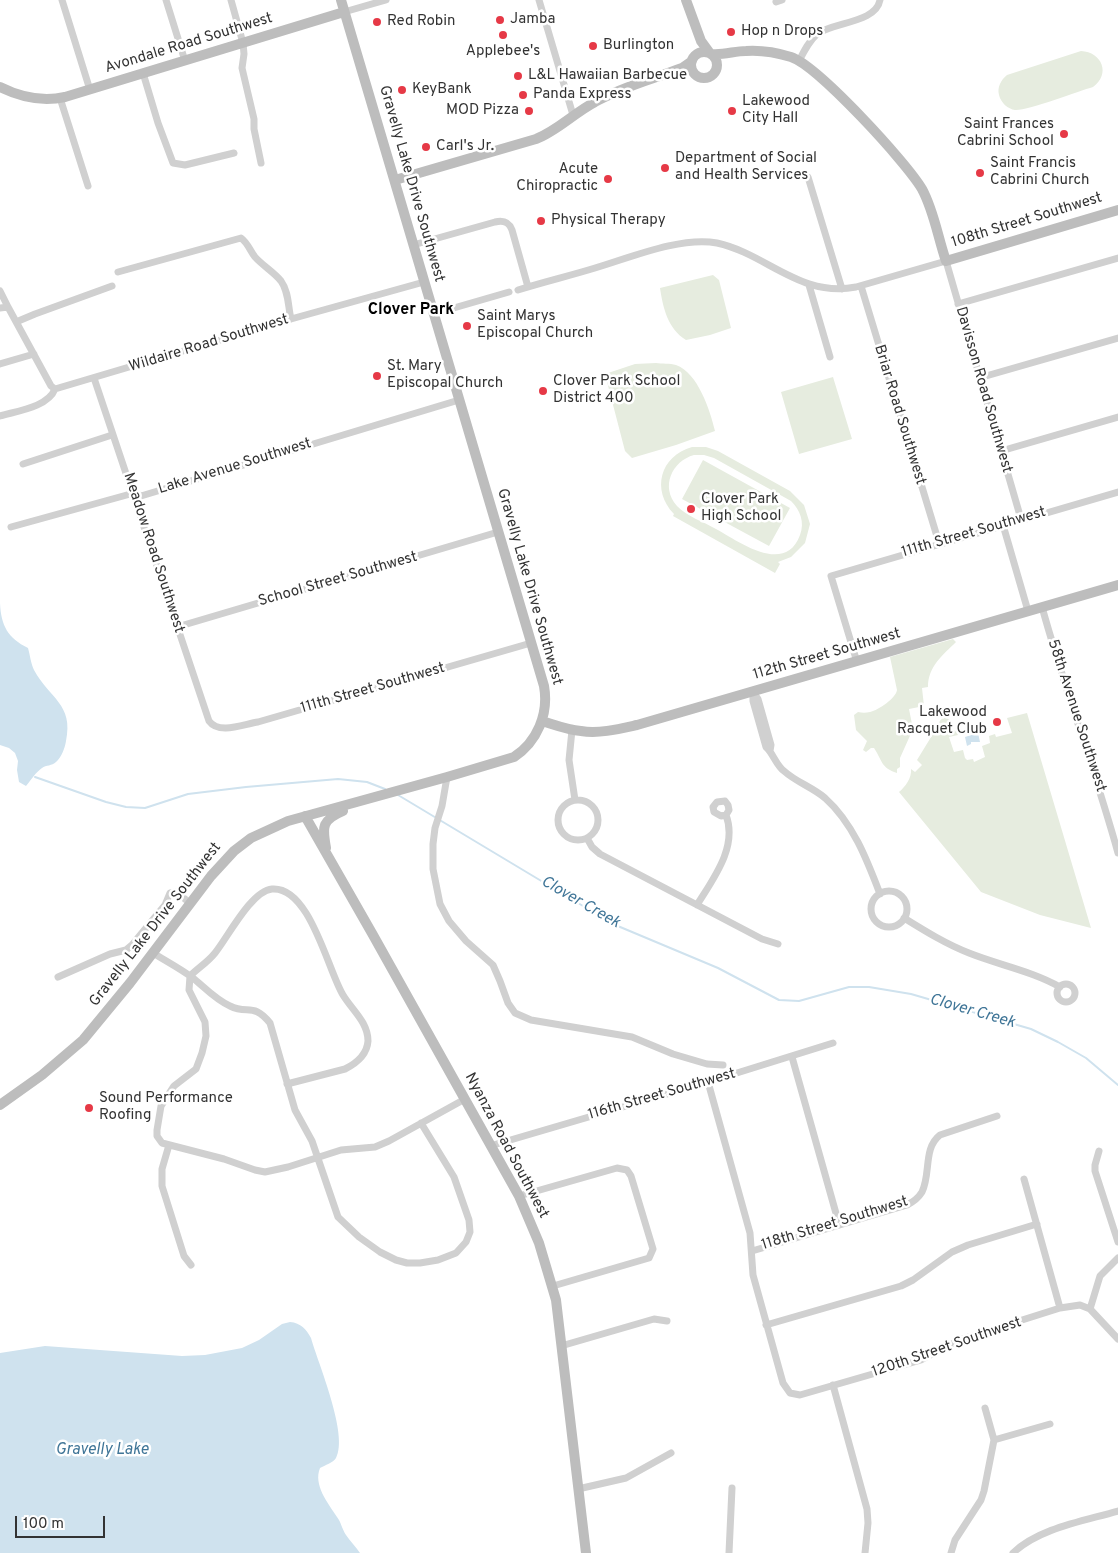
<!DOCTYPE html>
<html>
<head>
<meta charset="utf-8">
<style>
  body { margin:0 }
  #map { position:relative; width:1118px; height:1553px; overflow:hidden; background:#fff; font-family:Overpass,sans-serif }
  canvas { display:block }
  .scale { position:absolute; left:15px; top:1516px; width:90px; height:22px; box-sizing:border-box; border:2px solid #333; border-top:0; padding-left:6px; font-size:15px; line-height:18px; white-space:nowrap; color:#333; -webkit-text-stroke:4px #fff; paint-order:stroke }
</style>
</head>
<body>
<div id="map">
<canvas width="1118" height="1553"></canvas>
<div class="scale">100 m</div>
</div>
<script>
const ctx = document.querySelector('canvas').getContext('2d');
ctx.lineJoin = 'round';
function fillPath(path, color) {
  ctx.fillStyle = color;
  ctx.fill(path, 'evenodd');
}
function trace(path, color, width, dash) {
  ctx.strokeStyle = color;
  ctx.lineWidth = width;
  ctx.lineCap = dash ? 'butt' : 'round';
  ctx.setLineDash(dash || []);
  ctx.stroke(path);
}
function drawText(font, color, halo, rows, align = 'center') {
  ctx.font = font + ' Overpass,sans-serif';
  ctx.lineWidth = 5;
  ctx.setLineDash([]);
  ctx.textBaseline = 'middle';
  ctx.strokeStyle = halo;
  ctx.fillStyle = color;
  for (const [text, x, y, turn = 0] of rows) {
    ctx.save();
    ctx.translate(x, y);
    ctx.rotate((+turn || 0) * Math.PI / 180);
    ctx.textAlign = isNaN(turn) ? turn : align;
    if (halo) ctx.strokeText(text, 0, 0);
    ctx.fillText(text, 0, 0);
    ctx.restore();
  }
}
fillPath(new Path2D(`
  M1081 51C1102 52 1111 74 1093 87 1079 91 1027 111 1015 110 1008 109 1001 103 999 95 997 87 1001 80 1007 75Z
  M713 275 719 280 731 328 710 335 686 340C668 329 663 308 660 288Z
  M656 363C662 364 670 363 676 365 698 373 710 410 715 431L676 445 632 458 625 451 605 374 635 364Z
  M833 377 852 439 799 454 781 392Z
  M692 447H706L718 451 790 491 804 505 810 524 805 543 791 557 778 562 780 564 775 573 673 516 674 514C651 490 660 456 692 447ZM694 455H704L714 458 791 501C800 510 805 522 800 535 785 576 738 541 716 529 704 522 686 516 677 506 660 487 672 461 694 455Z
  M703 460 790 508 769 546 682 499Z
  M953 639 956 642C943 655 928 666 928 687L922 688 924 706 909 709 913 729 900 758V767L897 769V773C881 768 882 760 874 748H871L866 752 863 750 867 741 856 730 854 715 858 712C862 713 866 713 870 712 879 710 896 698 897 690L890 657Z
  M1027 713 1091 928 1040 915 981 892 899 792C905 787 912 778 911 769L915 772 922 765 917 760 936 729C942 733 947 736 953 730L957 732 958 735 949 737 954 752 963 750 965 758 967 760 973 759 974 762 985 757 982 746 990 743 989 736 995 734 996 737 1012 733 1007 718Z
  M939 724a6 6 0 1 1 12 0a6 6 0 1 1-12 0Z`), '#e6ecdf');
fillPath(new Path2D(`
  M0 603C1 626 8 638 28 648 30 655 31 664 34 670 49 698 74 704 66 741 65 748 61 758 56 762 52 766 46 765 42 768 36 772 31 780 26 786L19 782 17 770 18 761 15 753 9 748 0 745Z
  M978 733 980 742H971V744L967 746 965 737Z
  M290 1322C301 1323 306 1329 311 1338 318 1363 349 1435 336 1458 333 1463 325 1465 320 1468 313 1485 328 1503 337 1517 341 1522 342 1529 346 1535 350 1541 356 1547 360 1553H0V1353L45 1346 182 1356 205 1355 242 1348 259 1340 282 1324Z`), '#cfe2ee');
trace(new Path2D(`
  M35 777 106 802 126 807 145 808 188 794 246 787 338 779 367 782 385 789
  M398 795 613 924 718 968 779 1000 799 1001 849 987H869L911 994 1031 1029 1058 1042 1086 1058 1118 1085`), '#cfe2ee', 2);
trace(new Path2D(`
  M62 0 90 90
  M166 0 185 61
  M231 0 243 43 244 54 242 68 254 119V129L261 163
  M539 0 573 115
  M776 2 782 0
  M344 12 386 0
  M799 61C804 51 809 41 817 34 833 22 876 23 880 0
  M143 73 158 123 173 163 185 165 234 153
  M60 98 88 186
  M808 177 842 289
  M413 245 495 222C504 220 509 222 512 230L528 287
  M118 272 241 238C248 243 250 251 255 257 263 266 274 272 281 281 289 292 288 307 291 319
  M809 285 830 357
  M861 286 939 543
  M518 290C543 282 569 276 595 268 629 258 681 236 717 243 767 254 800 298 856 287L946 261 1021 519
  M0 291 8 307
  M958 304 1118 258
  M0 308 8 307 51 386 55 389
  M433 314 509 292
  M16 322 35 314 112 286
  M0 364 34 354
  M94 378 209 721C219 735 244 724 258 722L531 643
  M979 378 1118 338
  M0 416C17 411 48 407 55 389L291 319 424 282
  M1001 451 1118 417
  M23 464 112 435
  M1003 525 1028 611
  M11 527 134 493 141 496 459 400
  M1042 607C1065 690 1095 770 1118 853
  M177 627 498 532
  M857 662 831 576 1118 492
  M753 692V701L766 747C773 753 776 765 784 771 796 782 812 787 825 798 853 823 867 860 880 894
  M753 692 758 699 771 745 770 751
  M572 730 569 760 575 800
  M447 777 442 806 435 828 433 844V869L440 904 449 921 466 941 493 965 500 981 508 1003 515 1013 531 1020 632 1037 673 1054 707 1064 723 1065
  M558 820a20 20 0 1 1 40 0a20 20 0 1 1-40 0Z
  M587 838 592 847 600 854 762 939 778 944
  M871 909a18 18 0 1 1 36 0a18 18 0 1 1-36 0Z
  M697 905C713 879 738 847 726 815L729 810 728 805 725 801 717 802 713 807 714 812 721 816 726 815
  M904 918C925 931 946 944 969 953 999 965 1032 971 1060 987
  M153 953C166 961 181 969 193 978 204 987 216 1000 230 1006 248 1015 253 1002 270 1023L295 1110 312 1141 338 1217 359 1237 380 1252 396 1260 407 1263H420L438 1260 456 1253 466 1242 470 1232 469 1220 454 1177 421 1123
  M58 977 110 954 126 950 132 945 165 905 170 893 176 892 190 903
  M1057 993a9 9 0 1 1 18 0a9 9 0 1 1-18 0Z
  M792 1057 839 1224
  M708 1082 750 1233 753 1275 783 1383 790 1393 800 1395 921 1360 959 1340 1060 1308 1080 1305 1090 1309 1118 1339
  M287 1084 345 1069C357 1063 367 1055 368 1041 368 1022 352 1010 343 995 328 971 310 886 272 889 251 891 228 937 215 953 208 962 198 968 190 976L189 990 205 1022 206 1036 202 1053 196 1069 174 1086 161 1106 157 1130V1136L162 1143 224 1159 255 1170 265 1172 288 1167 341 1150 375 1147 389 1141 465 1099
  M169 1145 162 1169V1186L184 1256 191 1265
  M490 1146 708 1082 833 1043
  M1099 1151 1095 1165V1171L1118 1242
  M1024 1179 1060 1308
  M519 1196 617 1168 627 1170 631 1176 653 1249 649 1258 553 1286
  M752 1251 907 1205C913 1202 919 1197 922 1192 931 1174 923 1148 940 1135L997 1116
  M1090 1309 1100 1276 1118 1258
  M766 1325 901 1286 913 1280 952 1252 968 1245 1037 1224
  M561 1346 654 1319 667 1321
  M833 1385 867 1509 868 1523 865 1553
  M994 1440 1050 1424
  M578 1489 626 1478 671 1453
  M729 1553 732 1488
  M951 1553 955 1540 981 1500 984 1491 994 1440 985 1408
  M1013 1553C1039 1528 1084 1521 1118 1511`), '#d0d0d0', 7);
trace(new Path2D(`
  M686 0 701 41 709 52
  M691 65a13 13 0 1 1 26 0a13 13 0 1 1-26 0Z
  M712 54C724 55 735 51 746 51 761 50 778 53 791 57 818 66 907 163 922 189 934 211 938 238 946 261L1118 210
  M0 87C20 97 42 102 65 97L344 12
  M395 180 536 139C557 131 574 113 595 102 622 87 653 79 682 68L692 61
  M542 721C555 725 568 730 581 731 599 734 619 729 637 725L1118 585
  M305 816 373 935 519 1196 539 1243 556 1300 586 1553
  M326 848C322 826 322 820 343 811
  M0 1105 42 1075 83 1040 130 983 211 876 234 851 251 838 288 821 447 777 514 757C537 742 549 714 544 686L341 0`), '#bdbdbd', 10);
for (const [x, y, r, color] of [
  [500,20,5,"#e63946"],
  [377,22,5,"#e63946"],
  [731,32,5,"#e63946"],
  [503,35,5,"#e63946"],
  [593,46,5,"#e63946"],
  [518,76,5,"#e63946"],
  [402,90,5,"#e63946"],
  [523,95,5,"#e63946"],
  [529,111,5,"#e63946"],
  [732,111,5,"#e63946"],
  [1064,134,5,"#e63946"],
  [426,147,5,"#e63946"],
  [665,168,5,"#e63946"],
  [980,173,5,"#e63946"],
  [608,179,5,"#e63946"],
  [541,221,5,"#e63946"],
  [467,326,5,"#e63946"],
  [377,376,5,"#e63946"],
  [543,391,5,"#e63946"],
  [691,509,5,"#e63946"],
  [997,722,5,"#e63946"],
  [89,1108,5,"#e63946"]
]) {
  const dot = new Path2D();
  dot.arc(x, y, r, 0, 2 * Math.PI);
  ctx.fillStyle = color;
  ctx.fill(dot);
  trace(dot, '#fff', 2);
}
drawText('15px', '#333', '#fff', [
  ["Jamba",510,20],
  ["Red Robin",387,22],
  ["Hop n Drops",741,32],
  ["Burlington",603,46],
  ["Applebee's",503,52,"center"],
  ["L&L Hawaiian Barbecue",528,76],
  ["KeyBank",412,90],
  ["Panda Express",533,95],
  ["Lakewood",742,102],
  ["City Hall",742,119],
  ["MOD Pizza",519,111,"right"],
  ["Saint Frances",1054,125,"right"],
  ["Cabrini School",1054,142,"right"],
  ["Carl's Jr.",436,147],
  ["Department of Social",675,159],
  ["and Health Services",675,176],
  ["Saint Francis",990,164],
  ["Cabrini Church",990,181],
  ["Acute",598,170,"right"],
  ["Chiropractic",598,187,"right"],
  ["Physical Therapy",551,221],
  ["Saint Marys",477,317],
  ["Episcopal Church",477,334],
  ["St. Mary",387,367],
  ["Episcopal Church",387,384],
  ["Clover Park School",553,382],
  ["District 400",553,399],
  ["Clover Park",701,500],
  ["High School",701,517],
  ["Lakewood",987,713,"right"],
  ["Racquet Club",987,730,"right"],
  ["Sound Performance",99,1099],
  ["Roofing",99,1116]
], 'left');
drawText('15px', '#333', '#fff', [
  ["Avondale Road Southwest",189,44,-17],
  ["Gravelly Lake Drive Southwest",411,184,74],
  ["108th Street Southwest",1027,221,-17],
  ["Wildaire Road Southwest",209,344,-17],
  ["Davisson Road Southwest",983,390,74],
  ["Briar Road Southwest",899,415,73],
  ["Lake Avenue Southwest",235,467,-17],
  ["111th Street Southwest",974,533,-16],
  ["Meadow Road Southwest",153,553,72],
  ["School Street Southwest",338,580,-16],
  ["Gravelly Lake Drive Southwest",529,587,74],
  ["112th Street Southwest",827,655,-16],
  ["111th Street Southwest",373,689,-16],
  ["58th Avenue Southwest",1076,716,72],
  ["Gravelly Lake Drive Southwest",156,925,-52],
  ["116th Street Southwest",662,1095,-16],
  ["Nyanza Road Southwest",506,1146,62],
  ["118th Street Southwest",835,1224,-17],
  ["120th Street Southwest",947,1348,-19]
]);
drawText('bold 16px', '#000', '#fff', [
  ["Clover Park",411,311]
]);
drawText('italic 16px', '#3f7597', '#fff', [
  ["Clover Creek",580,903,30],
  ["Clover Creek",972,1012,16],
  ["Gravelly Lake",102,1451]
]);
</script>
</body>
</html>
